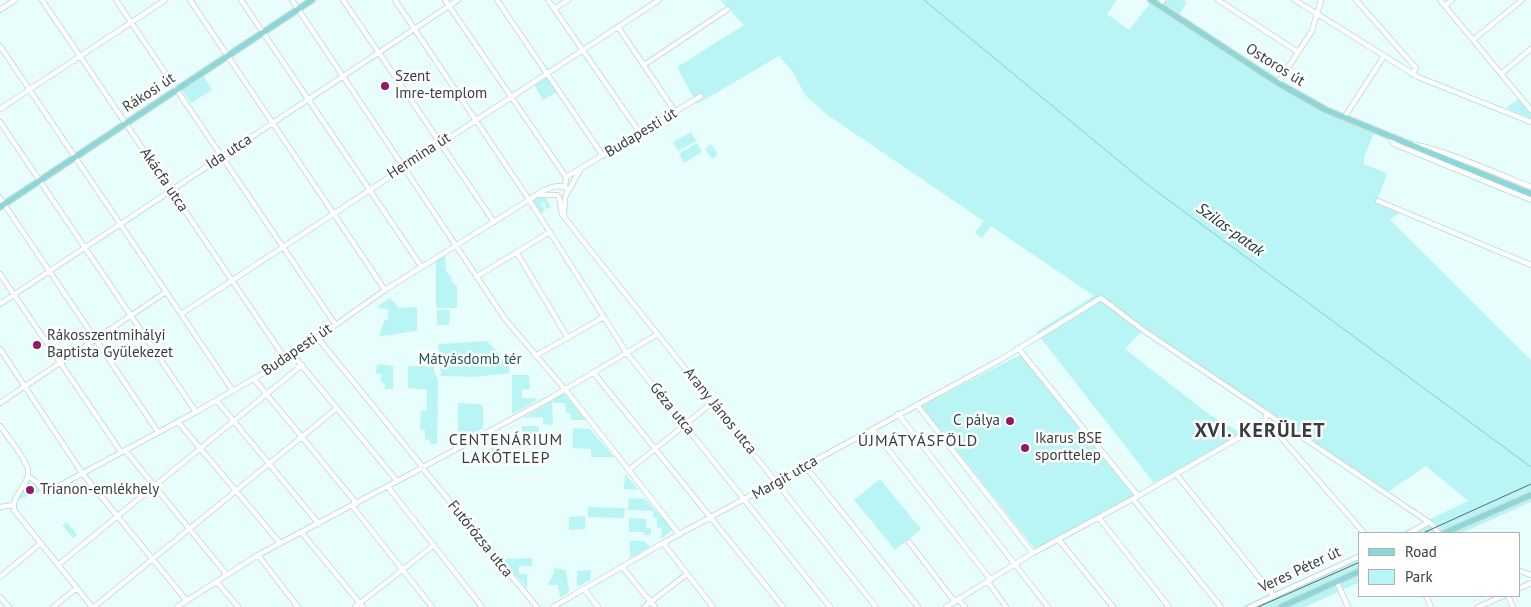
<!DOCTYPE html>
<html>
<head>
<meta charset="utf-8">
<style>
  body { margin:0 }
  #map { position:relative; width:1531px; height:607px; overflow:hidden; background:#e7fefd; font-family:"PT Sans",sans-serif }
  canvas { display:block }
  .legend { position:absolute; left:1358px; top:532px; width:162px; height:65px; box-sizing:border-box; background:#fff; border:1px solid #afb2b2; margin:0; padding:6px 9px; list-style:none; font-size:15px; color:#363e3e }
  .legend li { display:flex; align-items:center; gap:10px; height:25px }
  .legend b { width:25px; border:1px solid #afb2b2 }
</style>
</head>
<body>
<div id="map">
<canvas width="1531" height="607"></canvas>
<ul class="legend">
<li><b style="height:6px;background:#8cd7d7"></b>Road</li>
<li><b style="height:14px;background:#b8f5f4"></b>Park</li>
</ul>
</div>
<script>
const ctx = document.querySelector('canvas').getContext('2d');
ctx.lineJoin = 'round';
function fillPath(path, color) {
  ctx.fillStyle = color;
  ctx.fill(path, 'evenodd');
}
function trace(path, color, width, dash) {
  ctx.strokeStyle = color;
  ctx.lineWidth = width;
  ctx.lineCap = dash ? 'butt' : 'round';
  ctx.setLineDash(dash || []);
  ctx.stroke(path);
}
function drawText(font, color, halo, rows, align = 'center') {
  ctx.font = font + ' "PT Sans",sans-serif';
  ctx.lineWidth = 5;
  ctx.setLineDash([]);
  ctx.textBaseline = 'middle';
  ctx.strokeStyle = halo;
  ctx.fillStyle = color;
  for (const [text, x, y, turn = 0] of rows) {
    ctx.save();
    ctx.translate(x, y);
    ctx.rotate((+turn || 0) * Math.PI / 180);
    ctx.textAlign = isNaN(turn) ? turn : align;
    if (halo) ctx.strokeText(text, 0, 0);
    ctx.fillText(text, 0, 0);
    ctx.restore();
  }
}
fillPath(new Path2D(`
  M720 0H1117L1107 14 1129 30 1151 2C1223 49 1294 99 1374 133L1364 157V164L1386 173V177L1376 203 1400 212 1390 220 1531 360V502L1462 533H1401L1468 501 1426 466 1388 492 1272 414 1267 417 1141 332 1125 349 1210 415 1242 434 1154 483 1036 332 1094 296 991 226 982 238 975 233 983 222 988 224 826 114 805 95 793 72 779 56 697 104 677 67 744 25Z
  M1164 0H1184L1187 2 1180 14 1162 3Z
  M203 75 212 90 191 103 181 89Z
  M546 77 557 92 543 100 534 84Z
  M1518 99 1531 114V119L1506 108Z
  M691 132 696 141 678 151 673 142Z
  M697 143 702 152 684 163 679 154Z
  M711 144 718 154 712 159 705 149Z
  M539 196H544L551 207 547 209 544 202 541 204 545 209 543 213 539 212 532 201Z
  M445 254 446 272 451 276 452 282 457 286V308H436V260Z
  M390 298 399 308 417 307V331C403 332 393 336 379 336L384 321 388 319V309L378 308V306Z
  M437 310H450L449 325H437Z
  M487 341 508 363 510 373 474 377 441 376 438 344Z
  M1020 355 1134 496 1035 549 921 406Z
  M429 356H434V372L438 380 437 444H430V440L425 439V430L420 429 421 411H427V390L408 388V366H429Z
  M377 364 393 366V389H385V383L381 382V374L376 373Z
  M512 375H529L530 389 522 390V398H536V401L512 414Z
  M564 393 586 420H571V414L566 413 565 403H553V399Z
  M552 401 553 425 543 424V417L523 418Z
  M458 403 480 404 483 406V428L458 442Z
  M522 426H539V440H522Z
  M573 428 590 429 614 457H591V449L573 448Z
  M492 437H502V458H491Z
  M625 474 639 490 624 489Z
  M880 479 921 529 895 550 854 500Z
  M30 481 40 489 39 492 17 500Z
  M629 498 645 499 673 529 661 539 662 528 657 527V517H653V511L628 510Z
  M588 507 625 508 624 518 588 517Z
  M585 516V529L569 530V517Z
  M629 518 646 519V527L651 528V535H644V532H629Z
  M67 522 77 535 73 538 62 525Z
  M630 541H644L650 547 630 558Z
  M1360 553V582L1305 607H1241Z
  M532 558V566H519V574H527V588L501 559Z
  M554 568 566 570 569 592 560 598 558 585H547L553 575Z
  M591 570 590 580 577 587V571Z`), '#b8f5f4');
trace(new Path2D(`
  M924 0 1148 185 1531 467`), '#8ccbc9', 1);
const minor = new Path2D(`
  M42 0 286 360
  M116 0 335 324
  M190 0 385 290
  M241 0 421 266
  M292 0 505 319 569 394 679 534
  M343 0 494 222
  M395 0 530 201 626 352 830 607
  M445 0 566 177 565 187
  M497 0 603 156
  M548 0 640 133
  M1218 0 1298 52
  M1295 0 1418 77 1531 122
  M1356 0 1416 68 1412 74
  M1440 0 1531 110
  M1159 5 1163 0
  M1445 6 1452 0
  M554 9 568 0
  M0 10 15 0
  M618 27 676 113
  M1473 40 1522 0
  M0 46 233 391
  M644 65 728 9
  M1501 74 1531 49
  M1278 83 1312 31 1321 0
  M0 109 165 0
  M1344 118 1384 56
  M0 122 196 412
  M1391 138 1394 144 1531 200
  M1411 145C1423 141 1513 180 1531 187
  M566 177 701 96
  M539 195H557
  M559 197 562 214 579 236 876 607
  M0 198 158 432
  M1378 201 1531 265
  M564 216 565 197 580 170
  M517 253 568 338
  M0 274 121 452
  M476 277 550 232
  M0 304 458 0
  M181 314 659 0
  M317 337 421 465
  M1018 348 1138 496
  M0 349 82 473 187 601
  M293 355 397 481
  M535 356 604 317
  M593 372 783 607
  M254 379 357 504
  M217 401 319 524
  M0 403 166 292
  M917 405 1033 553
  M898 414 1048 607
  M178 422 280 543
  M1264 423 1271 426 1364 533
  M0 426C7 436 26 458 28 470 30 485 11 495 14 510L92 607
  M872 429 991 580
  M125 450 227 575
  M425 466 549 399 658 334
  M805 466 918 607
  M424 470 537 607
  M629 470 713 402
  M1176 474 1274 596
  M28 477C38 479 39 491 48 492L196 412 286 360 385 290 543 191C550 187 558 185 565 187L568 192
  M388 487 482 607
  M1133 499 1221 607
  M0 507 13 505
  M353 507 432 607
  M1099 518 1169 607
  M302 533 363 607
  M1409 533 1429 522
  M1059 540 1113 607
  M909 542 955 602
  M663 543 713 607
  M258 555 298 607
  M58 565 302 365
  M622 567 655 607
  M1520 571 1531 575
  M0 577 41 543
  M217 582 238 607
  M988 582 1006 607
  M1337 582 1348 607
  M1520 588 1531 583
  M584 589 598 607
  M1426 596 1431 607
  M1508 596 1513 607
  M0 597 9 607
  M959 600 965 607
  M53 607 77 588
  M94 607 337 408
  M177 607 258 555 420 469
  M355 607 434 545
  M553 607 663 543 1000 360 1101 298 1143 330 1433 525 1438 533
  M644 607 687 574
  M946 607 1033 553 1138 496 1264 423 1267 413
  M1250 607 1360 556
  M1478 607 1503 596`);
const major = new Path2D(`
  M1151 0 1278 83 1326 110 1531 194
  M0 207 312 0
  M1444 533 1531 495
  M1281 607 1360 571`);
trace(minor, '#bed4d3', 6);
trace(major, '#dbdcdc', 8);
trace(minor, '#fff', 4.5);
trace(major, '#8cd7d7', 5.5);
trace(new Path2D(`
  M1423 533 1531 484
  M1258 607 1360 562`), '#5d6868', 1);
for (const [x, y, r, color] of [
  [385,86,5,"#95166f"],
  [37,345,5,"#95166f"],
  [1010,421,5,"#95166f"],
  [1025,448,5,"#95166f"],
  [30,490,5,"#95166f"]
]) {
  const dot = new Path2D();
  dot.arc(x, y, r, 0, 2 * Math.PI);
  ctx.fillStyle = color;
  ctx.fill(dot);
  trace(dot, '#fff', 2);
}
drawText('15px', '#363e3e', '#fff', [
  ["Ostoros út",1275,65,32],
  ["Rákosi út",149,93,-33],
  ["Budapesti út",641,133,-31],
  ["Ida utca",229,152,-33],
  ["Hermina út",419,156,-33],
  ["Akácfa utca",164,180,56],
  ["Budapesti út",297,350,-34],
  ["Géza utca",672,409,51],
  ["Arany János utca",720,411,51],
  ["Margit utca",785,478,-30],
  ["Futórózsa utca",480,539,51],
  ["Veres Péter út",1300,570,-25]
]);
drawText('15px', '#363e3e', '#fff', [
  ["Szent",395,77],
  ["Imre-templom",395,94],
  ["Rákosszentmihályi",47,336],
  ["Baptista Gyülekezet",47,353],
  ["C pálya",1000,421,"right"],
  ["Ikarus BSE",1035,439],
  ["sporttelep",1035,456],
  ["Trianon-emlékhely",40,490]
], 'left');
drawText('15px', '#235858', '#fff', [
  ["Mátyásdomb tér",470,360]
]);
drawText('italic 16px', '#153534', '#fff', [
  ["Szilas-patak",1230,230,36]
]);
ctx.letterSpacing = '1px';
drawText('16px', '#363e3e', '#fff', [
  ["CENTENÁRIUM",506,440],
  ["LAKÓTELEP",506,458],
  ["ÚJMÁTYÁSFÖLD",918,441]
]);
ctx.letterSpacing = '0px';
ctx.letterSpacing = '1px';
drawText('bold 20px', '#363e3e', '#fff', [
  ["XVI. KERÜLET",1260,431]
]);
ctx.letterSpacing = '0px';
</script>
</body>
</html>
